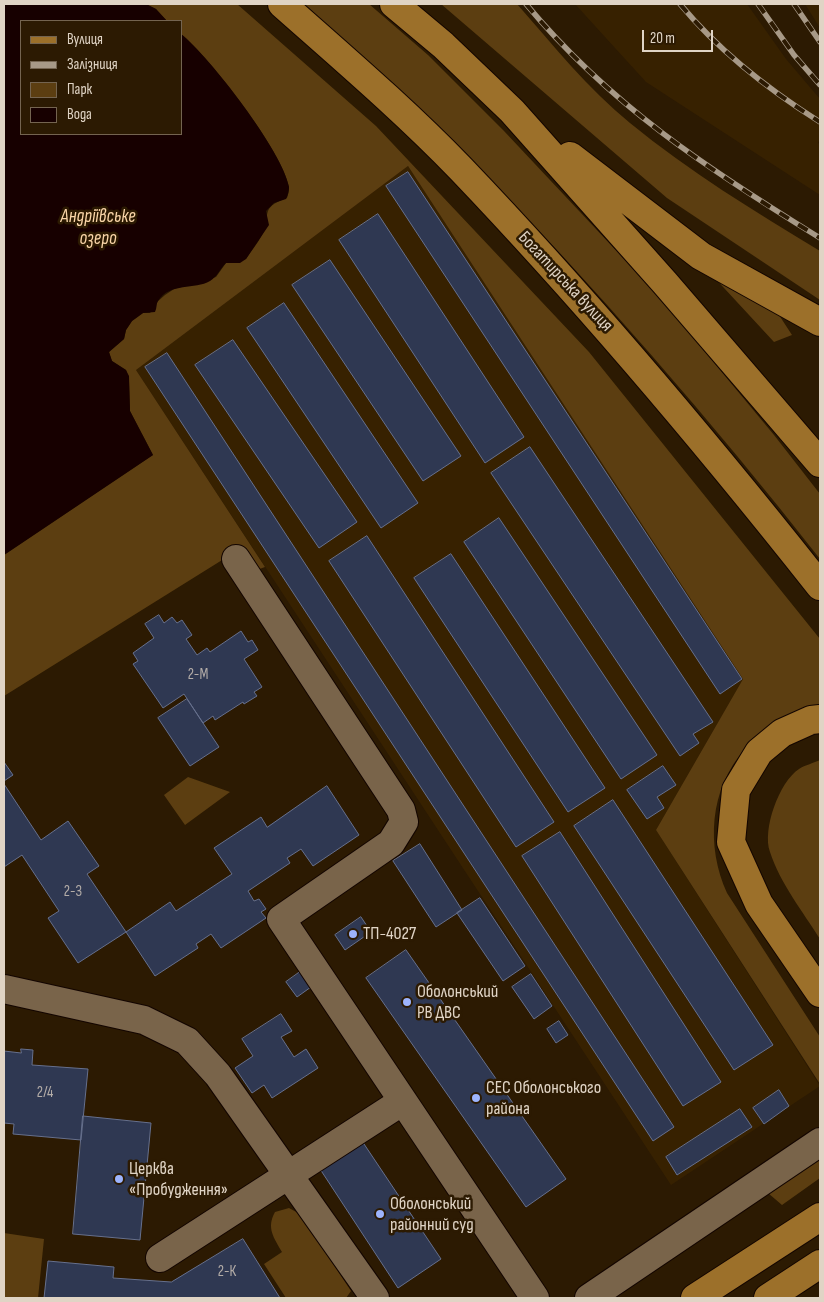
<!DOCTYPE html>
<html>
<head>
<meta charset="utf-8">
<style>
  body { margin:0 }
  #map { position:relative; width:824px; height:1302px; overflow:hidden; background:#2c1a02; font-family:"Sofia Sans Condensed",sans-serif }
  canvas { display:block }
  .frame { position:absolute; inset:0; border:5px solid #e0d4c5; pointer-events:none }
  .legend { position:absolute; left:20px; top:20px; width:162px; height:115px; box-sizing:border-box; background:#2c1a02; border:1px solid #746450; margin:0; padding:6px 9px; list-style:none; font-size:15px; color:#e0d4c5 }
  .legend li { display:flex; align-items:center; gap:10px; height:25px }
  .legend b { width:25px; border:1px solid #746450 }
  .scale { position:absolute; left:642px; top:30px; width:71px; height:22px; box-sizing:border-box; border:2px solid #e0d4c5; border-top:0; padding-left:6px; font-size:15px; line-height:18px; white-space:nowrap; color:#e0d4c5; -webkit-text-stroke:4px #2c1a02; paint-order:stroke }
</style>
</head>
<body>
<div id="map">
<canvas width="824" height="1302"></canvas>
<div class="frame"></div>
<ul class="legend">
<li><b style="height:6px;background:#9c702a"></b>Вулиця</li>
<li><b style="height:6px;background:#a79987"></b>Залізниця</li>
<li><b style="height:14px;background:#5c3e11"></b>Парк</li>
<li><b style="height:14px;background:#170000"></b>Вода</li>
</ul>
<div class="scale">20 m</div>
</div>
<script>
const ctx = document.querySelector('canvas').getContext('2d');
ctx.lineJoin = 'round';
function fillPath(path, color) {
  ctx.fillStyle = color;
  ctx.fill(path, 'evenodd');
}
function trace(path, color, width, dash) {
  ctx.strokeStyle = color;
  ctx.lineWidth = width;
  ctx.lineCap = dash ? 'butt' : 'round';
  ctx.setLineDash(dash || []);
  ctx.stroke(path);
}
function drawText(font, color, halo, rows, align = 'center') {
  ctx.font = font + ' "Sofia Sans Condensed",sans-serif';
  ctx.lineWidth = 5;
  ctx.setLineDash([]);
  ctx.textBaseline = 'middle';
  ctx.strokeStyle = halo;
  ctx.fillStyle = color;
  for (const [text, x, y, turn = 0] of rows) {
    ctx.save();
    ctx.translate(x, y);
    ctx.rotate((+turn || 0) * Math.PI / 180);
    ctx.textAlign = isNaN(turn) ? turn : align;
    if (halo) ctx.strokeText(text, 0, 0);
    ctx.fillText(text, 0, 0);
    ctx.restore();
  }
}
fillPath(new Path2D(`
  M575 4H747L786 59 820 99V139L818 143 820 144V195L646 82Z
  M805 4H820V28Z
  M408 166 743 679 656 830 820 1086 671 1185 136 370Z`), '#372100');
fillPath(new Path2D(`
  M146 4H237L376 126 589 352 820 639V704C802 710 789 719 773 729 764 736 752 741 745 749 709 789 706 847 727 893L820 1037V1084L656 830 743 679 408 166 136 370 265 567 254 571 235 552 4 696V555L153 455 130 411 129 382 126 370 112 361 109 352 124 339 126 330 132 321 143 313H150L157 302 165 295 174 289 216 277 226 263 246 259C251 251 258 243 262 235 272 216 258 208 287 198 288 195 289 191 289 187 283 152 210 58 181 34V21H167L156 9Z
  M304 4H369L428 55 504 131 657 294 774 435 820 494V559C711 420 595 286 471 160 418 105 360 55 304 4Z
  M441 4H517C553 45 588 89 630 123 690 172 754 211 820 251V300L667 198Z
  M712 275 779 315 792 335 774 342Z
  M820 760V939C803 912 780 883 770 852 762 830 779 782 799 769 805 765 814 763 820 760Z
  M188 777 230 792 185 825 164 795Z
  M820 1149V1178L782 1205 768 1193Z
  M289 1208 300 1214 351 1291 346 1298H286L264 1264 282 1252C274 1238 266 1228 275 1212Z
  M4 1233 44 1239 38 1298H4Z`), '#5c3e11');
fillPath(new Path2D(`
  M4 4H146L156 9 167 21H21V134H181V34C210 57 283 152 289 187 289 191 288 195 286 199L274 203 266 211 269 225 246 259 240 263H226C220 269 217 277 210 281 195 290 170 282 158 301 156 304 157 308 155 312L143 313 132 321 126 330 124 339 109 352 112 361 126 370 129 376 130 411 153 455 4 555Z`), '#170000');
const building = new Path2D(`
  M408 172 742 679 720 694 386 186Z
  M378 214 524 437 485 463 339 240Z
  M330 260 461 456 423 481 292 285Z
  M284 303 418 503 381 528 247 328Z
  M233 340 357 522 319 548 195 365Z
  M167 353 674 1127 653 1141 145 367Z
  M530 447 713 722 693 734 699 743 680 756 491 473Z
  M499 518 657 755 621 779 464 542Z
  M367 536 554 822 516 847 329 561Z
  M451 554 605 788 568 812 414 578Z
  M159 615 164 623 172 617 177 623 182 620 192 635 186 639 197 655 207 648 210 652 241 631 248 642 252 640 258 650 244 659 262 687 254 692 257 696 244 704 243 702 215 720 213 716 203 723 184 694 163 708 133 664 138 661 133 653 154 638 145 624Z
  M187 699 219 747 190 766 158 718Z
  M4 762 13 775 4 781Z
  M663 766 676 785 657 797 664 808 647 819 627 790Z
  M4 784 41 840 68 821 99 866 87 874 126 932 78 963 48 918 59 911 22 855 4 867Z
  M327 786 359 835 313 866 301 849 287 858 290 863 248 891 254 901 259 899 266 909 261 912 266 918 221 948 211 934 196 944 198 948 155 976 126 932 170 902 176 911 232 874 214 848 261 817 267 827Z
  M613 800 773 1045 734 1070 574 826Z
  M560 832 721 1082 683 1106 522 856Z
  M420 844 462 910 436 927 393 861Z
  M480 898 525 966 503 981 457 913Z
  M361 917 371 932 345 950 335 935Z
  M406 950 566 1179 526 1207 366 978Z
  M300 972 311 987 297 997 286 982Z
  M531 974 552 1006 534 1019 512 987Z
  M281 1014 292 1031 281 1037 294 1057 306 1049 318 1068 272 1098 264 1085 252 1093 235 1068 253 1056 242 1039Z
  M559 1021 568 1035 556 1043 547 1029Z
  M21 1049 33 1050 32 1065 88 1069 81 1140 13 1134 14 1124 4 1123V1051L21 1053Z
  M779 1090 789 1106 764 1124 753 1108Z
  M740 1109 752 1127 677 1175 666 1157Z
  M83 1116 151 1123 140 1240 73 1234Z
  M362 1141 441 1259 398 1288 320 1169Z
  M243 1239 280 1298H44L48 1261 114 1267 113 1278 171 1282Z`);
fillPath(building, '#2f3852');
trace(building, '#66708d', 1);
const minor = new Path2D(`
  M236 559 401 810 404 822 391 843 281 919 535 1298
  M4 989 144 1020 187 1041 218 1075 375 1298
  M160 1258 403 1101
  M589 1298 820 1142`);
const major = new Path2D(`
  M282 4C343 58 405 111 461 169 588 302 706 442 820 586
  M394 4 443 45 512 111 665 283 820 463
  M570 156 701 256 820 322
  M820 719 811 720 782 733 759 752 736 790 731 842 759 904 820 993
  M695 1298 820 1217
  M768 1298 820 1264`);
trace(minor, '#130500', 30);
trace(major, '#130500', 30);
trace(minor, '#79644a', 28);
trace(major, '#9c702a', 28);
const rail = new Path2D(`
  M526 4C611 106 708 169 820 238
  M680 4C719 51 769 90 820 122
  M758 4 794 55 820 85
  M794 4 820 42`);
trace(rail, '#a79987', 5.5);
trace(rail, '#2c1a02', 4, [11]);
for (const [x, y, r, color] of [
  [353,934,5,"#9db4fd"],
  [407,1002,5,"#9db4fd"],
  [476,1098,5,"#9db4fd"],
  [119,1179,5,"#9db4fd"],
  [380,1214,5,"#9db4fd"]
]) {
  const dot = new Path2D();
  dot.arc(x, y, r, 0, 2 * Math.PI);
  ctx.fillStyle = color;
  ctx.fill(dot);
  trace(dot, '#2c1a02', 2);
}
drawText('15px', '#b4ada8', null, [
  ["2-М",198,675],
  ["2-З",73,892],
  ["2/4",45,1093],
  ["2-К",227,1272]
]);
drawText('18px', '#e0d4c5', '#2c1a02', [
  ["Богатирська вулиця",565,282,47]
]);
drawText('18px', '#e0d4c5', '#2c1a02', [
  ["ТП-4027",363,934],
  ["Оболонський",417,992],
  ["РВ ДВС",417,1013],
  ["СЕС Оболонського",486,1088],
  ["района",486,1109],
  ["Церква",129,1169],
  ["«Пробудження»",129,1190],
  ["Оболонський",390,1204],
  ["районний суд",390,1225]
], 'left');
drawText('italic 19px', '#f9d5a8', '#2c1a02', [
  ["Андріївське",98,217],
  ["озеро",98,239]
]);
</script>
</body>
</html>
